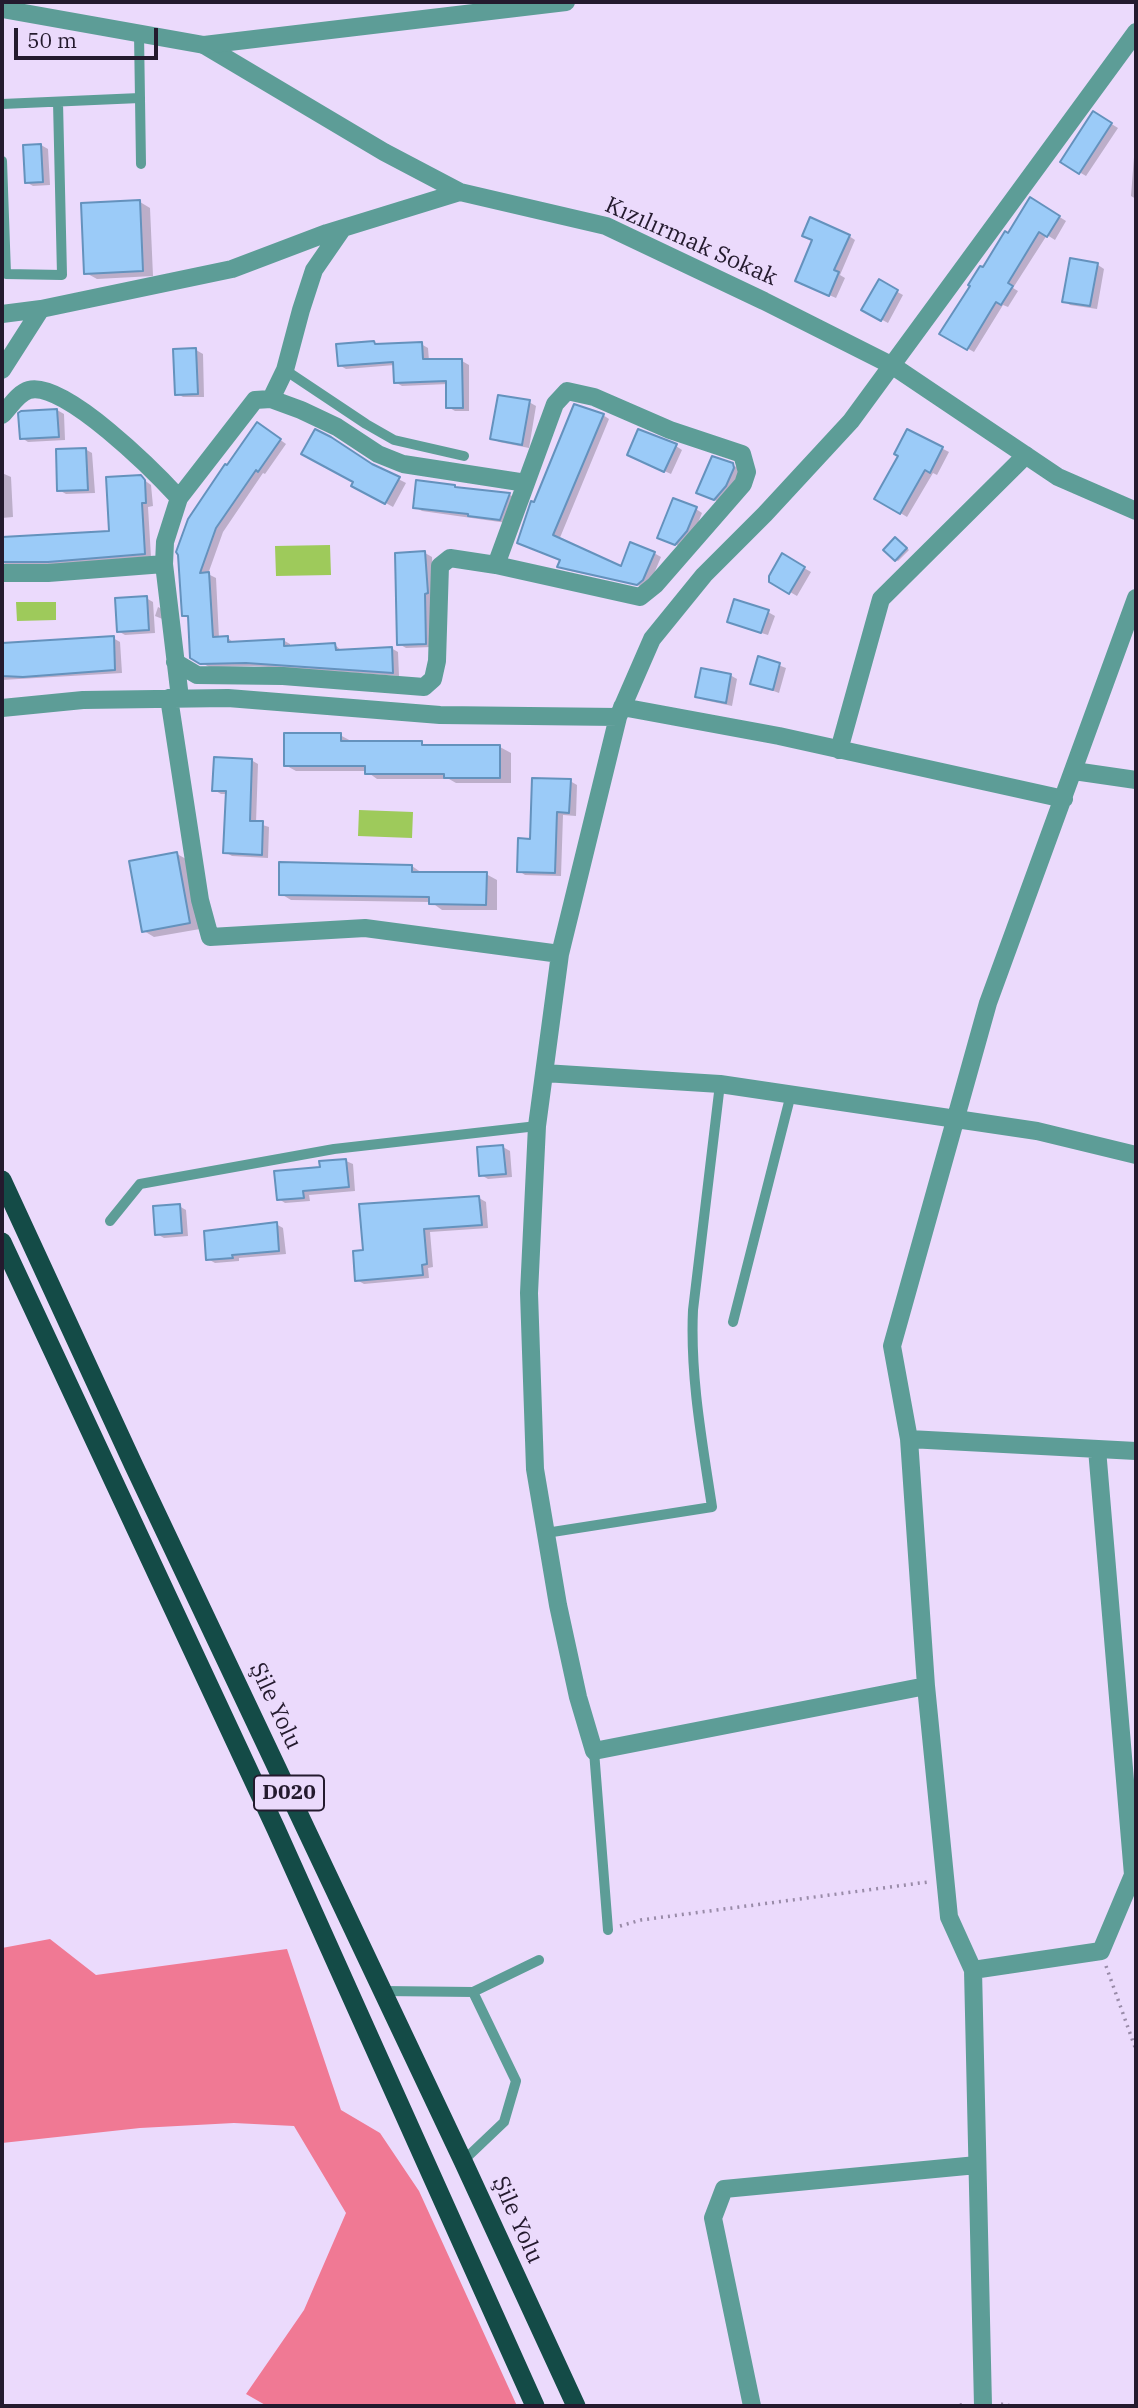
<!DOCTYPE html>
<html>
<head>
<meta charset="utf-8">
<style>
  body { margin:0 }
  #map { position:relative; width:1138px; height:2408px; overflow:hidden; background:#ebdafc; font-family:"IBM Plex Serif",serif }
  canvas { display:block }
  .frame { position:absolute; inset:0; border:4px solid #241a2e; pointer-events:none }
  .scale { position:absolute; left:14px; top:28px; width:144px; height:32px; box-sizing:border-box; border:4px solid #241a2e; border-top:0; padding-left:9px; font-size:21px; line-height:24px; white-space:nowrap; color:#241a2e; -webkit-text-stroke:5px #ebdafc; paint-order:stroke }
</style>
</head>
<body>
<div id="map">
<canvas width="1138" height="2408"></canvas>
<div class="frame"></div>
<div class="scale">50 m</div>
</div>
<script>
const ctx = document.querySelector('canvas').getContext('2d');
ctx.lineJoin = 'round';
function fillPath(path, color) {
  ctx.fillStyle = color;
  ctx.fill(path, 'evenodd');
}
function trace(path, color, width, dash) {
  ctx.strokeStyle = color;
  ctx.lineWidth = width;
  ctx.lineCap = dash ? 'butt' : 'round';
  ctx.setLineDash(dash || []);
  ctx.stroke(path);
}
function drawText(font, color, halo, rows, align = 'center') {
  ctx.font = font + ' "IBM Plex Serif",serif';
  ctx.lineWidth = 5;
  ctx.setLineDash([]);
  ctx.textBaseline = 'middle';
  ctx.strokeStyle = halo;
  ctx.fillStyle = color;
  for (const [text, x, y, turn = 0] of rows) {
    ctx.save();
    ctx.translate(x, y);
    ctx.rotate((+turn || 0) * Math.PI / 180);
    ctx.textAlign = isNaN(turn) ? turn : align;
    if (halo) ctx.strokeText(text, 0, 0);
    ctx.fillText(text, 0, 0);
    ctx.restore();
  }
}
fillPath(new Path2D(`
  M50 1939 96 1975 287 1949 341 2110 380 2133 419 2191 517 2406H267L246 2394 304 2310 346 2213 294 2126 234 2123 140 2128 2 2143V1948Z`), '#f07994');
fillPath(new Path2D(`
  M330 545 331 575 276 576 275 546Z
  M16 602H56V620L17 621Z
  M359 810 413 812 412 838 358 836Z`), '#9eca5b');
fillPath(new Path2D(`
  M1094 113 1118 128 1086 176 1062 162Z
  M1135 144H1136V199L1131 196Z
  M41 145 48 149 50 185 33 186 26 182Z
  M1031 199 1066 221 1055 240 1047 235 1013 288 1018 291 1008 307 1003 305 974 352 942 334Z
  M140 202 150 208 153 276 97 279 86 273Z
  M849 236 855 240 840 275 845 278 836 298 804 284Z
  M1098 265 1104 269 1097 309 1070 305 1064 301Z
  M879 282 903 295 888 323 864 310Z
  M374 343 378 345 421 344 428 348 429 361H462L469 365V411H455L448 407V384L402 386 395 382V365L346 369 339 365Z
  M196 350 203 354 204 397H183L176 393Z
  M529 402 536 406 529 448 499 442 492 438Z
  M57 410 64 414 65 440 28 442 22 438Z
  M603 415 609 419 559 540 621 568 654 553 661 557 650 583 645 587 566 570 559 566 561 560 535 504Z
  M264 428 286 444 265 474 263 473 223 532 208 574 216 578 219 638H228L234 643 283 640 290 644V647L335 645 342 651 391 648 398 652 399 676 254 666 209 667 192 657 190 619 183 615 228 468Z
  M908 431 949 452 937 475 933 473 907 517 876 498 901 456Z
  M676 446 682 450 671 474 636 458Z
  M85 449 92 453 95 493 66 494 59 490Z
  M732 464 739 469 740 472 721 503 705 496Z
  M375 467 406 483 393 507 354 485Z
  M2 473 11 477 13 517 2 518Z
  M140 477 151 485 153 506 148 507 151 557 56 565H7L2 562V539L110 533Z
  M417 482 510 495 516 498 507 523 422 511 415 507Z
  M696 509 702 513 693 535 682 547 666 541Z
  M898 540 909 550 898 561 896 560Z
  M425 553 432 557 434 596 432 647 406 648 399 644Z
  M783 556 811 572 797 596 771 581Z
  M146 598 153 602 155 633 125 635 118 631Z
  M158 607 164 610 165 620 155 616Z
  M768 612 775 616 768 635 736 625Z
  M113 638 120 642 122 673 2 680V644L77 642Z
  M759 658 786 668 779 693 752 683Z
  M730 675 737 679 732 706 704 700 697 696Z
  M340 735 351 741 421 743 428 747H500L511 753V783H456L449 779H377L366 771H296L285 765Z
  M251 760 258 764 256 823 269 827 268 858 232 856 225 852 227 794H221L214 790Z
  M570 781 577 785 576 816 563 815 561 876 525 875 519 871 532 840Z
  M177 854 188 860 200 929 154 937 144 931Z
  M412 866 422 873 486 874 497 880V910H442L431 902 291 900 281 894Z
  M503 1147 510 1151 512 1177 488 1179 481 1175Z
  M346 1161 353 1164 355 1191 309 1195 310 1201 285 1203 279 1199 322 1169Z
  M479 1198 486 1202 488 1228 430 1232 433 1267 428 1268 429 1278 364 1284 357 1280 365 1252Z
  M179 1206 186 1210 188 1236 164 1238 157 1234Z
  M276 1224 283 1228 286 1254 239 1258V1261L215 1263 208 1259Z`), '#0003');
const building = new Path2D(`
  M1093 111 1112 123 1079 174 1060 162Z
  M41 144 43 182 25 183 23 145Z
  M1030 197 1060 216 1047 237 1039 232 1008 283 1013 286 1001 305 996 302 967 350 939 334 970 286 968 285 980 266 983 267 1005 231 1008 233Z
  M140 200 143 271 84 274 81 203Z
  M810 217 850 235 834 270 839 272 829 296 795 281 812 240 802 236Z
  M1070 258 1098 263 1090 306 1062 302Z
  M879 279 898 290 881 321 861 310Z
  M374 341 375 344 422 342 423 359H462L463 408H446V381L394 383 393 362 338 366 336 344Z
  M196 348 198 394 175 395 173 349Z
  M498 395 530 400 522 445 490 439Z
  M574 404 604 414 553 535 621 566 630 542 655 552 643 580 637 585 557 567 560 560 517 543 531 501 534 502Z
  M57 409 59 437 20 439 18 413 21 411Z
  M257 422 281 439 258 472 256 470 216 528 200 573 209 572 213 637 228 636V642L284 639V646L335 643 336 650 392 647 393 673 246 663 200 664 190 658 188 616H182L178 555 176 552 188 519 225 464 227 465Z
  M315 429 331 437 372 464 400 477 385 504 351 486 353 482 301 454Z
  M638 429 677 444 664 472 627 455Z
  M907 429 943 447 930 473 925 470 900 514 874 499 898 456 894 454Z
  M86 448 88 490 57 491 56 449Z
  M712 456 733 463 734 468 726 486 714 500 696 493Z
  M141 475 145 480 146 503H142L145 554 48 562H2V537L109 531 106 477Z
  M416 480 455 485V487L510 493 500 520 468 516V514L413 508Z
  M673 498 697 507 687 531 675 545 657 538Z
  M895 537 907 548 895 561 883 550Z
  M425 551 428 593 425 594 426 644 397 645 395 553Z
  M782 553 805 567 789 594 769 582V576Z
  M147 596 149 630 117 632 115 598Z
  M734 599 769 610 761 633 727 622Z
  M114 636 115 670 23 677 2 676V643Z
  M758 656 780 663 773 690 750 684Z
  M701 668 731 674 726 703 695 697Z
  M284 733H341V741H422V745H500V778H444V774H365V766H284Z
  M214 757 252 759 250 821H263L262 855 223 853 226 791H212Z
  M532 778 571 779 569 813 557 812 555 873 517 872 518 838 530 839Z
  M177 852 190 923 142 932 129 861Z
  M279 862 412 865V872H487L486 905 429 904V897L279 895Z
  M503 1145 506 1174 479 1176 477 1147Z
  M346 1159 349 1187 303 1191 304 1198 277 1200 274 1171 320 1167 319 1161Z
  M479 1196 482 1225 424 1229 427 1264 422 1265 423 1275 355 1281 353 1251 363 1250 359 1204Z
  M180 1204 182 1233 155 1235 153 1206Z
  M277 1222 279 1251 232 1255 233 1258 206 1260 204 1231Z`);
fillPath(building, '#9bcbf8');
trace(building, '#6492bd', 2);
trace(new Path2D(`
  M620 1926 641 1920 928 1882
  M1106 1966 1136 2050
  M1001 2404 1012 2406
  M953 2406 966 2404`), '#998ba8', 3.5, [2, 5]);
trace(new Path2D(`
  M139 34 141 164
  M2 104 140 98
  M2 161 6 274 62 275 58 102
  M285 370 366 424 394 440 464 456
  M110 1221 140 1184 334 1149 537 1126
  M733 1322 791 1094
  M546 1533 712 1507C702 1441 690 1376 693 1310L720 1084
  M594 1751 608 1930
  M383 1991 473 1992 539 1960
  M463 2161 504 2122 516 2081 473 1992`), '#5d9d97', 10);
trace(new Path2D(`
  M204 45 384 152 460 192 606 226 764 301 893 366 1058 477 1136 511
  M2 314 41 309
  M2 370 41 309 232 269 327 233 460 192
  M271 399 301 410 337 427 378 454 403 464 526 483
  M2 415C10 407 18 393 29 390 64 380 156 473 179 498
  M2 573H48L164 564
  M175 662 197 675 283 676 424 687 433 679 437 661 440 566 450 558 496 565 555 404 567 391 594 397 670 430 742 454 747 472 743 484 655 585 640 597 496 565
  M169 698 200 900 210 937 365 928 560 954
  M180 698 164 564 165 542 179 498 255 400 271 399 285 370 301 310 314 270 343 228
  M622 707 779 736 1064 799
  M2 708 83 700 228 698 440 715 618 717
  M839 750 881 599 1026 455
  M1074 771 1136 780
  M544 1073 720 1084 1037 1131 1136 1155
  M909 1439 1136 1451
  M1097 1449 1133 1875 1101 1951 973 1970 949 1917 926 1686 909 1439 892 1346 988 1003 1136 598
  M926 1686 594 1751 578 1697 558 1605 535 1469 529 1293 537 1126 560 954 618 717 652 639 704 575 765 514 851 421 1136 32
  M973 1970 983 2406
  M752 2406 713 2218 724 2189 977 2165`), '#5d9d97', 18);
trace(new Path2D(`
  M2 9 204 45 566 2`), '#5d9d97', 18);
trace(new Path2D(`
  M2 1180 134 1466 463 2161 576 2406
  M2 1242 276 1829 535 2406`), '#144b47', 19);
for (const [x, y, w] of [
  [289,1793,70]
]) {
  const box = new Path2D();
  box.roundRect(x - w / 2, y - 17.5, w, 35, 5);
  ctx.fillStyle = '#ebdafc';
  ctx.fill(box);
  trace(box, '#241a2e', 2);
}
drawText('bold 21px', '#241a2e', null, [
  ["D020",289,1793]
]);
drawText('23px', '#241a2e', '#ebdafc', [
  ["Kızılırmak Sokak",691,242,24],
  ["Şile Yolu",275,1706,65],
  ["Şile Yolu",517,2220,66]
]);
</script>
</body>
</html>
